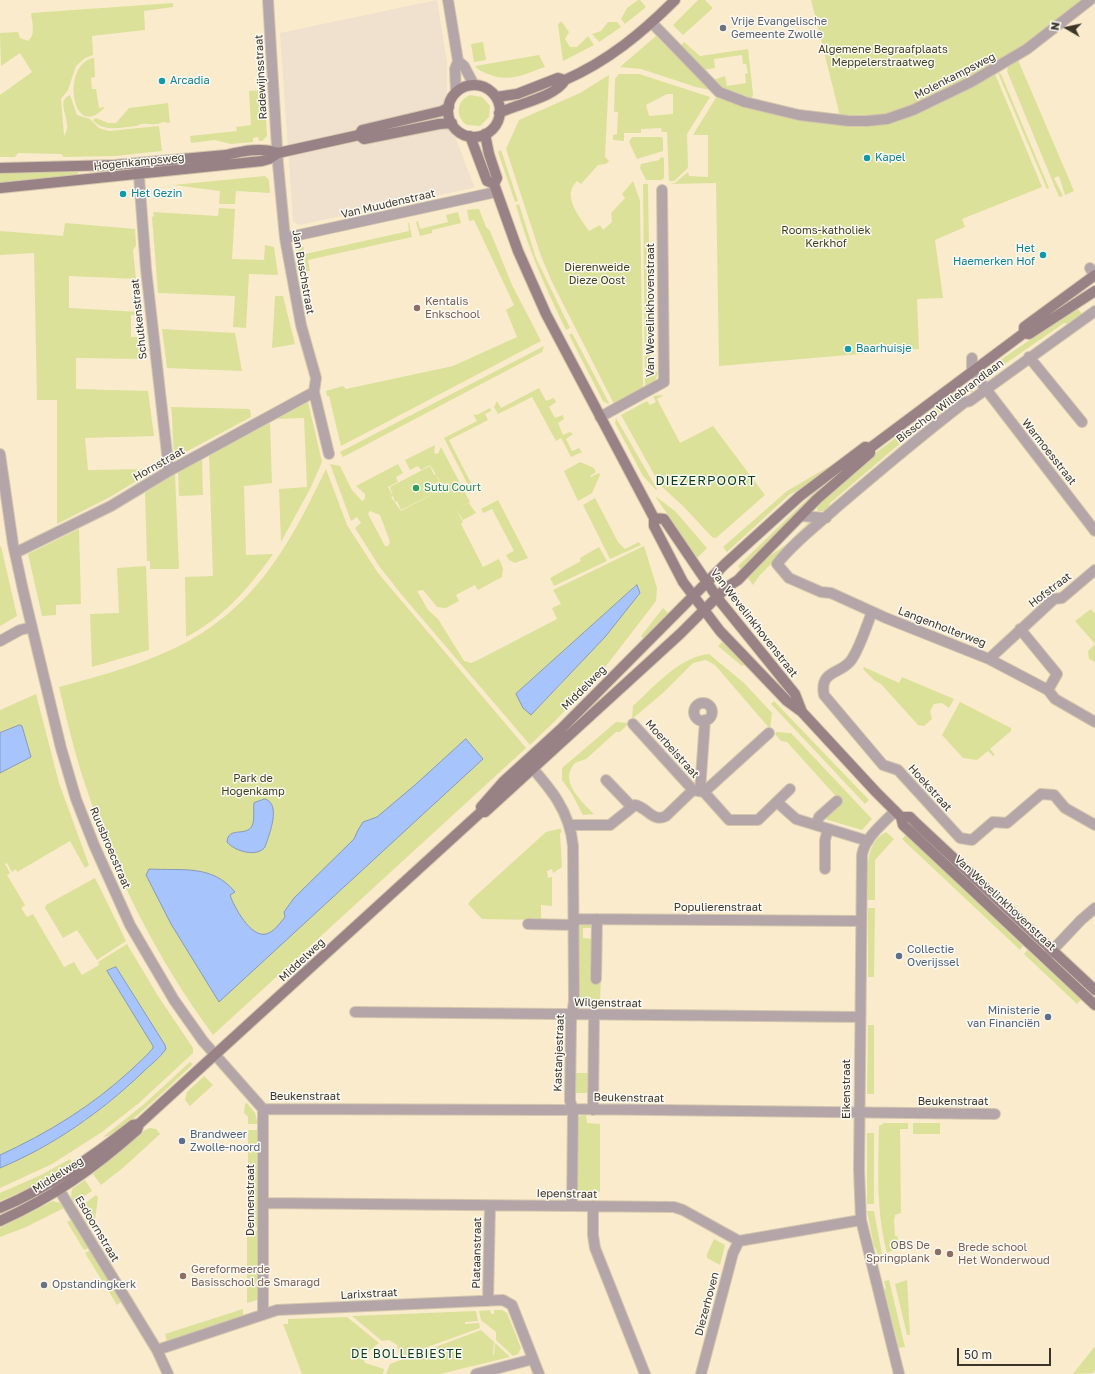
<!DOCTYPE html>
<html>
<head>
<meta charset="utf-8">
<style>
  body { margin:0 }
  #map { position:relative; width:1095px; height:1374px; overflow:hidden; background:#faebcd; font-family:"Golos Text",sans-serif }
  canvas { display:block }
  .north { position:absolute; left:1047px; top:8px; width:40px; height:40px; -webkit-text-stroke:3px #fcfaf4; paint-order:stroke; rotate:279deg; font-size:11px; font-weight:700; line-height:16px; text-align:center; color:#3b3529 }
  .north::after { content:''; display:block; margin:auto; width:14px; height:18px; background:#3b3529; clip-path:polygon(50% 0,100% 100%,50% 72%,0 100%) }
  .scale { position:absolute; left:957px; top:1348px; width:94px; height:18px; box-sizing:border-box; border:2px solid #3b3529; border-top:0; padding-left:5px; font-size:12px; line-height:14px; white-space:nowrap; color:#3b3529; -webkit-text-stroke:3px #fcfaf4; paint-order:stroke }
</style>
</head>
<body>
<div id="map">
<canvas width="1095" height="1374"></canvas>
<div class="north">N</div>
<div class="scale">50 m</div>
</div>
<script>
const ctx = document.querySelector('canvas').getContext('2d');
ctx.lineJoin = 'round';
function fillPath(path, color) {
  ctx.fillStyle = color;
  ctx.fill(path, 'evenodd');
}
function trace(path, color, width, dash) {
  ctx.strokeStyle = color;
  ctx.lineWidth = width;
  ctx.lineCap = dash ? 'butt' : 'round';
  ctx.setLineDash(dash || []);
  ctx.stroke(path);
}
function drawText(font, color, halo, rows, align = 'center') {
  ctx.font = font + ' "Golos Text",sans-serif';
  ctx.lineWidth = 3;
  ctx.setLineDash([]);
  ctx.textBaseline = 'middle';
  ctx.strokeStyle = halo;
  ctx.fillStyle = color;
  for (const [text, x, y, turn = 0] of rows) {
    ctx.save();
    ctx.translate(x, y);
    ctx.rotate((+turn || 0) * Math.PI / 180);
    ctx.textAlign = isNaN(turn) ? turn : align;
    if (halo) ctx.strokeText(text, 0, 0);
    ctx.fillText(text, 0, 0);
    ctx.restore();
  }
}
fillPath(new Path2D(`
  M437 0 447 62V116L474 186 473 188 299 225 293 221 292 206 280 33Z`), '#f0e0ce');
fillPath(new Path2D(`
  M638 0H640L646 7 625 24 621 19 627 8Z
  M698 0H705L713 8 683 35 673 25Z
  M811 0H1084L1024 47 977 75 918 105 876 117H835H843L840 116Z
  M173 3V7L144 11 145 30 92 36 93 55 85 58 76 66 68 90 61 99 64 136C75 122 53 102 70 95L77 115 90 119 99 128 109 131 159 126 162 151 115 156 64 157 61 154 18 153 15 157H0V95L32 72 20 53 1 66 0 33 18 32 20 38 28 41C36 34 32 23 31 13Z
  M561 21 569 32 565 39 570 47H577L588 36 594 45 563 61 558 25Z
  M608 22H617L621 27 599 42 592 34 601 31Z
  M656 36 710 90 696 87 641 69 620 67Z
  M483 42 486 60 474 62 471 44Z
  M684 42 700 56 748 49 753 94 752 98 749 99 723 89 713 80 725 76 727 86 746 83 745 74 748 73 746 64H743L742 55 714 59 715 68 703 70 680 47Z
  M539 55 545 67C525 74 509 83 488 74 483 72 478 70 475 66Z
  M94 58 95 77 91 78 92 89H96L99 108 105 107C72 144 60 63 94 58Z
  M1018 60 1074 191 1065 195 1059 176 1054 178 1063 196 1059 197 1007 71 1008 67Z
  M998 73 1001 74 1049 188 1047 189Z
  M619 74H639L710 97 687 134 688 168 674 181H669L667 132H662L661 128 641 129V133H624V141L613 140V135L617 134 618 112H614L615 79ZM667 94H673V114L649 116 646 105Z
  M995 74 1042 187 962 219 965 227 935 240 943 298 917 299 919 349 719 366 716 183 669 184 675 183 688 172 689 176 708 177V135H693L717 96 753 108 840 124 935 106Z
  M609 75 605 157 609 161 606 164 598 165 581 184 577 181C561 196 580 217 589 231L600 225 603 230 612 222 611 213 625 198 622 194 633 181 640 201 643 389 614 404 552 282 541 256 506 149 519 120 580 93Z
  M264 90 267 136 262 141H259L258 137 253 138V142L231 144 215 140 191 143 190 136 237 131 236 127 251 125 249 91Z
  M470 95 482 97 490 106 489 117 480 126 467 125C455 117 456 101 470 95Z
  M168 103 170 123 163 122C155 127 144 121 137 126 123 127 103 133 93 120L96 118 108 123H116L129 108Z
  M632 137H662L663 140V151L637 159 629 142Z
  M501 150 518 201 515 202 498 152Z
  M661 157 664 158V178L662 180H646L640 168 641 164 659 160Z
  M78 171V175L0 183V173Z
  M265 176 269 180 270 193 236 191 235 204H219L220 191 173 185Z
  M643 184H648L651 371 658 372 655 382 645 388Z
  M519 204 536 258 570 328 566 330C546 289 528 249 516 205Z
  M219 208 235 209 232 259 264 260 265 245 274 247 278 275 249 274 246 328 233 327 235 296 158 293 152 217 154 216 153 212 218 216Z
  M476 209H479L486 227 490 231 512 285 541 341 341 446 329 396H327L326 391 343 386 346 389 453 366 517 337 506 310 514 305 474 220 469 221 467 210Z
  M458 212 461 223 432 230V233L420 236 416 222 418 221 420 229 448 222 446 215Z
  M65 223 135 229 136 246 133 250 136 279 69 276V308L140 312V315H131V337H142L144 359 76 358V389L148 391 154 436 85 438 88 470 151 469 153 471 110 497 57 524V400H37L34 253 0 255V231L63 236Z
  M408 223H409L412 237 308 260 310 271H301L295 266 294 263 297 262 296 252 303 246 305 254 409 231Z
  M275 296H283L295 344 272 348Z
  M1077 308 1082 314 1069 324 1064 323 992 373 989 379 985 378 983 375 984 371Z
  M162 329 235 333 242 371 167 368Z
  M572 333 609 403 608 404 603 401 569 335Z
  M544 346 542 352 343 457 340 452Z
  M968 384 973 387V392H965L896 447 829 504 832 508 827 511H818L817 509 820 502 878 451Z
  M539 388 546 401 554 398 556 402 549 407 555 418 563 415 564 419 558 423 563 435 570 432 573 434 566 439 572 451 579 448 582 452 571 457 561 438 556 441 532 397 498 414 494 407 497 401 501 408Z
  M664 395 657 399 680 443 713 426 765 495 716 538 712 537 683 506 660 485 621 415 647 401 650 405 656 402 653 396Z
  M308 402 322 462 310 489 281 542 279 489 307 487 304 418 277 419Z
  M171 407 250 409 251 417 184 453 174 450C172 435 173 422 171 407Z
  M490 408 491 411 485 414 488 420 449 440 472 485 469 487 444 438 477 421 473 414 477 415Z
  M616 418 657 489 656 490 643 476 615 423Z
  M270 423 272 483 244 486 246 555 273 554C250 587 222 619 186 637L185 577 213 576 209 455Z
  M435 445 434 453 438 454 441 447 470 502 460 507 469 503 476 513 463 520 456 509 463 522 461 524 483 567 499 559 503 568 502 577 478 590 475 585 456 595 459 601 446 608 437 607 423 590 417 591 428 610 438 619 464 661 471 663 478 660 557 619 552 608 561 604 553 590 644 546 657 588 656 601 603 670 555 721 530 745 401 594 379 566 355 528 361 523 357 517 351 521 330 464 340 466 352 490 362 501 365 499V494L356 486 398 464 403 473 396 477 398 482 388 487 393 496 391 497 401 511 442 489 438 480 439 479 430 465 421 470 418 466 410 470 405 460ZM370 511 380 515 390 542 388 546H385L368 514ZM634 586 639 588 638 590 640 593 561 684 531 715Z
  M202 459 203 495 179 496 178 473Z
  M840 460 819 478 789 495 727 552 723 547 787 491Z
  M580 462 594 468 596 472 590 476 591 477 599 473 600 475 592 493 578 501 564 471Z
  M430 466 434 475 436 474 442 489 401 510 397 501 395 502 390 487Z
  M326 469 347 525 378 573 526 748 213 1035C158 960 115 876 86 787 75 755 67 721 59 687 160 660 227 639 285 546 301 521 313 495 326 469Z
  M175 474 179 569H150V561H147L145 493Z
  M825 482 828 485 741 570 738 566Z
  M655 496 675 511 707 548 697 558Z
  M595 498 618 542 625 549 639 542 641 545 610 559 583 505Z
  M498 500 528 558 515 563 509 560 506 555 514 551 492 509 483 513 481 509Z
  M810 521H814L760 575 753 585 748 578 768 557 787 544Z
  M79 529 81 604 56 605V615L42 616 28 554Z
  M1 546 17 616 0 626V547Z
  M599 547 607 561 554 586 550 578 581 561 580 558Z
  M146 566 149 650 92 667 90 614 119 613 117 568Z
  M663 608 668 613 644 639 641 636Z
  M1091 609 1095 614V662L1089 659 1088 651 1095 644 1075 621Z
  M723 641 745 664 742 666 718 646Z
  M709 654 744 683 772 713 770 729 715 665 706 660 693 663 664 692 632 719 633 706C654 687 679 657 709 654Z
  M864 667 899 683 902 677 954 699 949 708 942 703 934 704 930 711 932 719 924 726 918 725 881 684 874 680 863 669Z
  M36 694 59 783 89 865 85 868 70 841 17 872 16 869 12 872 7 863 5 864 10 873 7 875 25 905 21 908 27 917 33 914 64 967 74 962 82 975 99 965 98 962 127 944 158 996 193 1048V1053L139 1103 102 1132 52 1164 0 1188V1168C25 1156 50 1144 73 1129 107 1107 135 1079 164 1052L166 1047 116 967 107 971 153 1046V1048C147 1056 138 1063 131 1070 92 1107 48 1133 0 1155V773L31 757 5 730 0 733V710Z
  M774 701 869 800 865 804 771 704Z
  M960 702 1011 728V731L990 749 995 755 993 756 988 751 977 760 963 758 942 735Z
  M616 722 629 723 620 732H616L586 759 575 763C558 781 582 802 594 814L583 815 572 794 562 780V768Z
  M776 732 791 733 872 819 862 830 825 819 842 803 787 742 781 741 775 734Z
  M558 829H561L562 832 560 833 562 867 553 873 552 869 547 871 548 878 552 877V906L541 905V920L482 919 468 904 471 900 546 832Z
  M886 832 894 839 875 860V900H868C868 878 862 844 886 832Z
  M906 835 1023 946 1020 950 902 839Z
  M95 878 126 941 97 960 77 930 63 938 45 908 46 905Z
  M868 908H875L874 977H868Z
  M583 923 592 925 591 928H583V938L592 939 601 980 600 1000H581V1002H577L578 928Z
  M1027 950 1081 1000 1077 1004 1024 954Z
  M868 1025H874V1094H867Z
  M190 1062 193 1064C178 1078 119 1137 103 1137L143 1105Z
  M574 1073H590V1093H573Z
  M204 1076 213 1085 190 1106 185 1100 187 1092Z
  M247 1103 255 1113 258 1124H248V1117L244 1113 245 1104Z
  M586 1115 587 1123 600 1124V1192L576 1194 577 1118 580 1116Z
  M884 1123H908V1129H900L901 1213 895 1215 894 1220 895 1236H897L901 1247 887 1253C876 1211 878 1169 879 1126Z
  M913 1123H940V1134H913Z
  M150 1128 156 1129 160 1134 124 1167 101 1185 93 1174 145 1130Z
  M248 1130H258V1227H248Z
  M867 1133H874V1204H867Z
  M70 1159 73 1163 30 1188 0 1201V1193L41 1175Z
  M85 1180 92 1191 74 1202 71 1197 72 1189Z
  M96 1195 98 1197 95 1220 91 1222 83 1209 84 1204Z
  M53 1201 60 1203 64 1208 26 1227 0 1237V1228Z
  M867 1211H874L882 1254 878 1255 875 1247H874Z
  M71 1220 89 1248 84 1250 67 1222Z
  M247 1231H258L257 1300 247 1303Z
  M714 1239 725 1245 720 1265 707 1258V1254Z
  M90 1250 121 1302 117 1305 85 1253Z
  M889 1280 905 1347 899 1348 884 1289 886 1288 884 1281Z
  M907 1280 910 1335H907L895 1284Z
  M243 1309V1316L167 1341 165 1334Z
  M490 1310 491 1314H494V1310H502L507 1313 521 1348 518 1354 513 1356 496 1340V1332L481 1320 479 1311Z
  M476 1311 478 1321 465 1322V1324L479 1323 480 1328 400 1357 397 1345 389 1340 382 1341 352 1316Z
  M347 1317 379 1343 363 1356 365 1363 384 1369 383 1374H302L283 1324H288V1319Z
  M481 1330 494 1342 493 1355H494L495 1343 510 1357 440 1374H386L390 1364Z
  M1095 1346V1370L1093 1373 1073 1374Z`), '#dbe199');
const water = new Path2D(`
  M637 585 640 593 605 637 531 715 523 708 516 694Z
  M20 725 22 726 31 757 0 773V733Z
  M466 739 483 759 219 1002 171 924 146 875 149 869C183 871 212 864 235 892L230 895C234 907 251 938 266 934 274 932 280 923 285 917L284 912 294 898 354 839 358 830 363 822 377 817 415 785Z
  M265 799C282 804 269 835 265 847 257 858 234 851 227 842 228 826 246 837 252 826 255 820 253 810 254 803Z
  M116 967 165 1045 166 1049C160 1058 150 1065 142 1073 101 1112 53 1146 0 1168V1155C48 1133 92 1106 131 1070 138 1063 147 1056 153 1048V1046L107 971Z`);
fillPath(water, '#a7c4fc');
trace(water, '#8799bd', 1);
const street = new Path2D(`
  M268 0 278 164 285 238 301 325 316 378 314 392
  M448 0 458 61 455 69 456 92
  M652 23 719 92 745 102 799 115 849 121H867L887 119 913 110 971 82 1027 49 1090 0
  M458 61 464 66 474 85
  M138 163 146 269 169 471
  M285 238 496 192
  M1090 268 1095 276
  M1095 311 970 401 965 402C921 436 878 472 836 508 816 526 793 543 777 564L789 578 821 592 831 593 886 618 989 659 1048 690 1055 699 1095 722
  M1029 357 1082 422
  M972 358V371L1095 531
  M314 392 329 454
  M600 417 664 382 662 190
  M0 454 13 544 23 590 61 748 76 799 94 845 130 925 174 1000 203 1041 263 1109V1315
  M801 516 826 518
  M15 553 111 506 169 471 314 392
  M872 612C866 627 861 645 852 659 842 675 819 669 824 695L883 765 898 770 960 838 972 840 993 822 1007 823 1041 794 1054 795 1065 808 1095 825
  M1020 629 1057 674 1048 690
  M0 641 20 630 32 627
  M989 659 1054 599 1062 598 1095 570
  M694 712a9 9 0 1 1 18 0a9 9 0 1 1-18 0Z
  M633 724 693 790 704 792 729 820H758L790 789
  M528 763C550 788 570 811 573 846L574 1001 571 1022 570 1101 573 1109 572 1206
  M606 780 631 806
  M700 791 705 720
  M704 792 769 733
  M778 803 796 819 868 841
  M895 811C883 824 865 837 862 855L859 1170 861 1220 899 1374
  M570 825H610L635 805C647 807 653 823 666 816L693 790
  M816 825 819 817 837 801
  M825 869V840L828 829
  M574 919 861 921
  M528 924 574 925
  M1047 956 1081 920 1095 908
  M596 979 597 919
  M355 1012 860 1017
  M263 1109 565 1110 573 1109 995 1114
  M593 1110 594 1015
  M55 1183 157 1350 168 1374
  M263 1203 674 1207 683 1210 739 1241 861 1220
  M593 1206V1235L595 1248 645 1374
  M488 1301 490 1206
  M157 1350 277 1310 503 1300 512 1305 539 1374
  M476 1374 533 1359
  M701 1374 733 1253 739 1241`);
const secondary = new Path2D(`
  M448 111a26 26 0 1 1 52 0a26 26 0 1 1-52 0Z
  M496 97 517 94 558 78 565 80
  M499 113C517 104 556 97 565 80 608 61 642 33 675 0
  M485 134 489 154 497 178 494 184
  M359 135 364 139 439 124 452 123
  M470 136 487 181 494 184 518 251 546 314 654 518V526L683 582 720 631 787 701 802 712 876 792 901 817 903 825 1095 1005
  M0 168 115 165 226 155C243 151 262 147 278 153
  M0 188 262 161 269 159 278 153 359 135 362 130 442 111 449 107
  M1024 333V327L1095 275
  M1024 333 1029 334 1095 291
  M870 448 1024 333
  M654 518 664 519 719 600 795 694 802 712
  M481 807 503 782 561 729 725 564 800 496 865 447 870 448
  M901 817H910L917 824 1095 990
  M0 1208C48 1188 92 1157 133 1125L139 1124
  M0 1221C53 1197 93 1169 137 1130L139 1124 162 1103 481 812H485L680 634 727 587 738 580 817 499 870 453V448`);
trace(street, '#d4c7ac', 12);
trace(secondary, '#d4c7ac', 12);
trace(street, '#b4a5a8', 10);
trace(secondary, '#998286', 10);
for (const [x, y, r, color] of [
  [723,28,4,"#6b7280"],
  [162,81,4,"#0f9aa8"],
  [867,158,4,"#0f9aa8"],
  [123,194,4,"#0f9aa8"],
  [1043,255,4,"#0f9aa8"],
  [417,308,4,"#8d6e63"],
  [848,349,4,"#0f9aa8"],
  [416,488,4,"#2e9e5b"],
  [899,956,4,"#5c6f8a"],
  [1048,1017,4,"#5c6f8a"],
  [182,1141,4,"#5c6f8a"],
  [938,1252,4,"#8d6e63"],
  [950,1254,4,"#8d6e63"],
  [183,1276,4,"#8d6e63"],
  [44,1285,4,"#6b7280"]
]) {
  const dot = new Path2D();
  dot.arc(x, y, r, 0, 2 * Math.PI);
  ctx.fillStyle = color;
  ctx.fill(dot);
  trace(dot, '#fcfaf4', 1.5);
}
drawText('11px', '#5b616d', '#fcfaf4', [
  ["Vrije Evangelische",731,22],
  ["Gemeente Zwolle",731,35],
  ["Opstandingkerk",52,1285]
], 'left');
drawText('11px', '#3d3f1c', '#fcfaf4', [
  ["Algemene Begraafplaats",883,50],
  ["Meppelerstraatweg",883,63],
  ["Rooms-katholiek",826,231],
  ["Kerkhof",826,244],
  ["Dierenweide",597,268],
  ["Dieze Oost",597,281],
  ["Park de",253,779],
  ["Hogenkamp",253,792]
]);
drawText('11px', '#3b3529', '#fcfaf4', [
  ["Molenkampsweg",955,76,-27],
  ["Radewijnsstraat",261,77,-93],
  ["Hogenkampsweg",139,162,-6],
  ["Van Muudenstraat",388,204,-13],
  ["Jan Buschstraat",303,272,80],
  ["Van Wevelinkhovenstraat",651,310,-90],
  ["Schutkenstraat",139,319,-96],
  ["Bisschop Willebrandlaan",950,401,-37],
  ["Warmoesstraat",1049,452,52],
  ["Hornstraat",159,464,-30],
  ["Hofstraat",1050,590,-37],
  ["Van Wevelinkhovenstraat",754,623,52],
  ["Langenholterweg",942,627,21],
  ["Middelweg",584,688,-45],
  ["Moerbeistraat",672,749,48],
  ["Hoekstraat",930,788,48],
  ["Ruusbroecstraat",110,848,67],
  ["Van Wevelinkhovenstraat",1005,903,43],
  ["Populierenstraat",718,908],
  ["Middelweg",302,960,-43],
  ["Wilgenstraat",608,1003,1],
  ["Kastanjestraat",559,1053,-88],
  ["Eikenstraat",847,1089,-90],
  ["Beukenstraat",305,1097],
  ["Beukenstraat",629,1098,1],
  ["Beukenstraat",953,1102],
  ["Middelweg",58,1175,-32],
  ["Iepenstraat",567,1194,1],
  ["Dennenstraat",251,1200,-90],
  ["Esdoornstraat",97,1229,59],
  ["Plataanstraat",477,1253,-89],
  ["Larixstraat",369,1294,-3],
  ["Diezerhoven",707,1304,-75]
]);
drawText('11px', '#0d838f', '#fcfaf4', [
  ["Arcadia",170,81],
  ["Kapel",875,158],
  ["Het Gezin",131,194],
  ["Het",1035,249,"right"],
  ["Haemerken Hof",1035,262,"right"],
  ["Baarhuisje",856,349]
], 'left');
drawText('11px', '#785e54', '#fcfaf4', [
  ["Kentalis",425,302],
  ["Enkschool",425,315],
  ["OBS De",930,1246,"right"],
  ["Springplank",930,1259,"right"],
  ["Brede school",958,1248],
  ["Het Wonderwoud",958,1261],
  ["Gereformeerde",191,1270],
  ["Basisschool de Smaragd",191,1283]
], 'left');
drawText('11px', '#27864d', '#fcfaf4', [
  ["Sutu Court",424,488]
], 'left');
drawText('11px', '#4e5e75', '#fcfaf4', [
  ["Collectie",907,950],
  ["Overijssel",907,963],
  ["Ministerie",1040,1011,"right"],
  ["van Financiën",1040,1024,"right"],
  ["Brandweer",190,1135],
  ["Zwolle-noord",190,1148]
], 'left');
ctx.letterSpacing = '1px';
drawText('12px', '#093e1c', '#fcfaf4', [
  ["DE BOLLEBIESTE",407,1354]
]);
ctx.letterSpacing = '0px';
ctx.letterSpacing = '1px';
drawText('13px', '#093e1c', '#fcfaf4', [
  ["DIEZERPOORT",706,481]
]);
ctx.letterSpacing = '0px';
</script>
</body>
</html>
